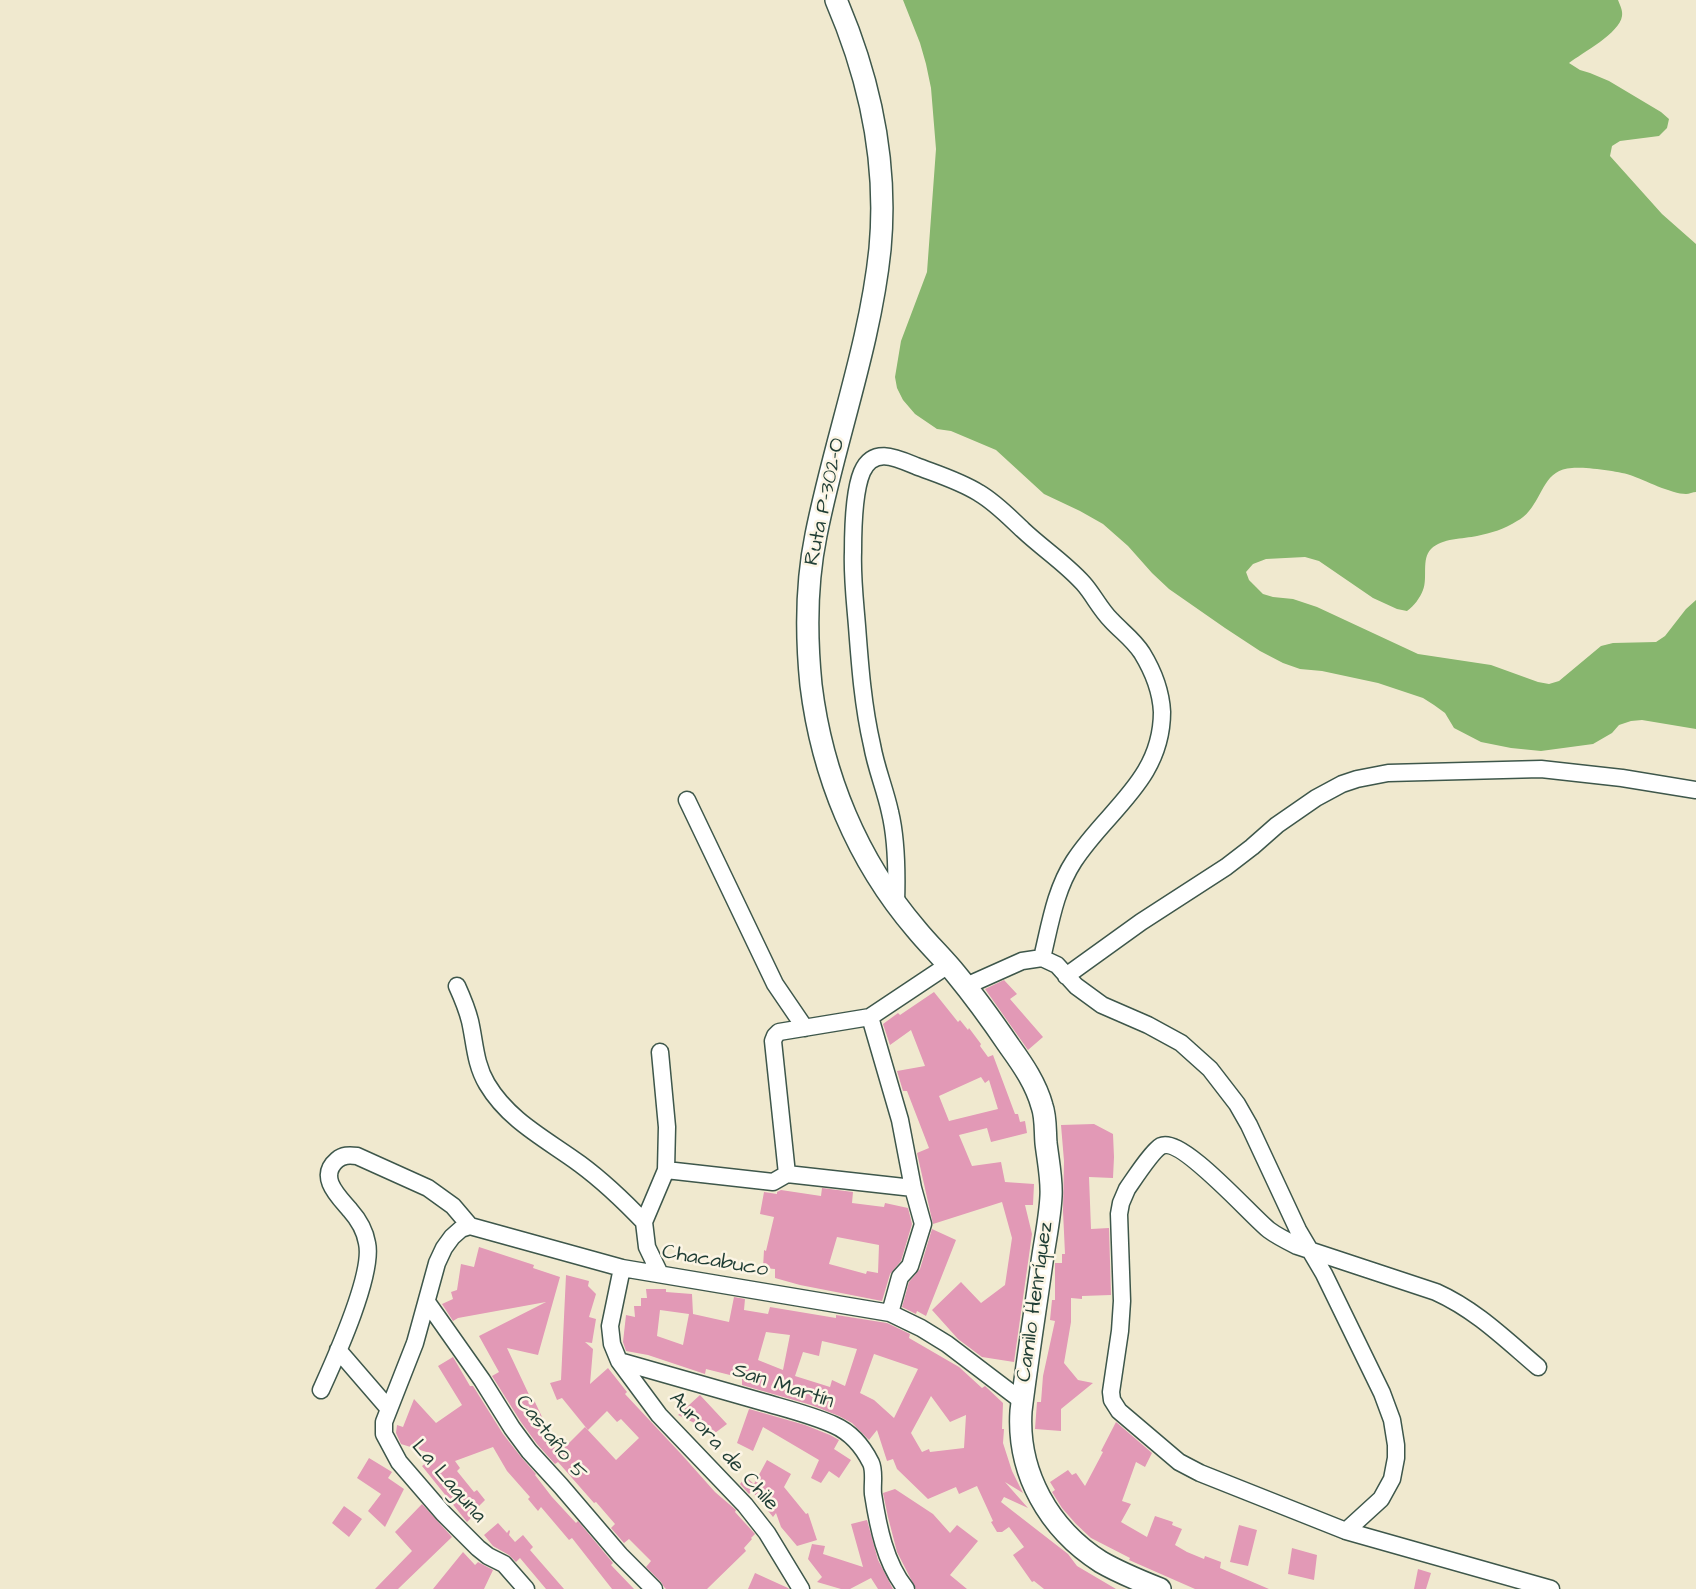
<!DOCTYPE html>
<html>
<head>
<meta charset="utf-8">
<style>
  body { margin:0 }
  canvas { display:block; background:#f0e9cf }
</style>
</head>
<body>
<canvas width="1696" height="1589"></canvas>
<script>
const ctx = document.querySelector('canvas').getContext('2d');
ctx.lineJoin = 'round';
function fillPath(path, color) {
  ctx.fillStyle = color;
  ctx.fill(path, 'evenodd');
}
function trace(path, color, width, dash) {
  ctx.strokeStyle = color;
  ctx.lineWidth = width;
  ctx.lineCap = dash ? 'butt' : 'round';
  ctx.setLineDash(dash || []);
  ctx.stroke(path);
}
function drawText(font, color, halo, rows, align = 'center') {
  ctx.font = font + ' "Architects Daughter",sans-serif';
  ctx.lineWidth = 5;
  ctx.setLineDash([]);
  ctx.textBaseline = 'middle';
  ctx.strokeStyle = halo;
  ctx.fillStyle = color;
  for (const [text, x, y, turn = 0] of rows) {
    ctx.save();
    ctx.translate(x, y);
    ctx.rotate((+turn || 0) * Math.PI / 180);
    ctx.textAlign = isNaN(turn) ? turn : align;
    if (halo) ctx.strokeText(text, 0, 0);
    ctx.fillText(text, 0, 0);
    ctx.restore();
  }
}
fillPath(new Path2D(`
  M903 0H1618C1620 5 1623 11 1622 16 1620 33 1582 53 1569 63L1580 70 1590 73 1609 81 1661 112 1669 119 1667 128 1659 136 1620 141 1612 146 1610 156 1662 214 1696 244V492C1693 492 1689 494 1686 494 1672 494 1644 480 1630 475 1617 471 1585 467 1572 468 1545 469 1543 495 1529 511 1526 515 1521 519 1517 521 1505 529 1491 533 1477 536 1463 539 1442 538 1431 549 1421 559 1428 578 1423 590 1420 598 1414 606 1407 611L1397 609 1373 598 1319 561 1305 557 1266 559 1253 564 1246 572 1249 580 1263 594 1273 597 1293 599 1317 607 1418 654 1491 665 1538 682 1549 684 1559 681 1601 646 1613 643 1656 642 1665 636 1686 609 1696 600V729L1642 720 1631 721 1619 725 1612 733 1593 744 1541 751 1511 748 1481 742 1454 728 1445 713 1434 705 1423 698 1378 683 1322 671 1300 669 1283 663 1260 651 1225 628 1169 589 1152 573 1128 546 1103 524 1080 511 1044 494 996 450 951 431 937 429 915 414 903 400 897 388 895 377 901 341 927 272 936 149 931 88 926 64 920 43Z`), '#87b66e');
fillPath(new Path2D(`
  M1004 980 1017 994 1010 999 1043 1037 1028 1050 985 989Z
  M934 992 958 1022 960 1020 968 1030 969 1028 981 1044 980 1046 988 1057 993 1055 1015 1114H1018L1020 1122 1025 1121 1027 1133 991 1142 987 1128 959 1135 972 1166 1001 1162 1005 1182 1034 1184 1033 1205H1025L1032 1234 1014 1362 982 1357 958 1339 932 1310 961 1282 981 1303 1005 1285 1012 1238 1002 1202 933 1224 917 1153 929 1148 907 1091H903L897 1071 925 1066 911 1030 890 1045 883 1024 898 1013 900 1015ZM981 1077 985 1083 989 1080 998 1109 949 1121 939 1096Z
  M1094 1124 1113 1134 1114 1157 1113 1178 1089 1177 1091 1229 1109 1228 1111 1295 1082 1296V1299L1071 1298V1322L1064 1363 1078 1380 1093 1383 1061 1409V1431L1035 1429 1037 1402H1041L1043 1376 1055 1321 1050 1320 1052 1300H1055V1263H1062V1254H1065L1063 1211 1064 1161 1061 1125Z
  M822 1188 853 1192 852 1203 884 1207 885 1203 908 1208 912 1224 901 1261 890 1274 882 1301 800 1285 775 1278V1269L763 1268 764 1250 766 1251 774 1217 760 1214 764 1192 777 1194V1192L781 1190 821 1196ZM837 1237 879 1245 878 1273 867 1271 866 1274 829 1264Z
  M932 1229 956 1240 926 1316 917 1311 916 1314 902 1307 909 1282 920 1269Z
  M479 1247 534 1265 533 1268 560 1277 538 1355 507 1348 532 1401 534 1400 543 1419 540 1420 558 1454 585 1427 616 1460 639 1438 621 1419 617 1422 607 1411 588 1430 562 1398 557 1400 550 1383 561 1380 566 1275 589 1281 588 1286 596 1294 589 1317 596 1319 592 1343 585 1342 593 1349 590 1384 608 1368 627 1392 625 1394 682 1455 715 1492 736 1510 735 1512 755 1534 751 1538 752 1539 744 1548 746 1551 707 1589H666L664 1587 661 1582 646 1567 651 1561 629 1539 624 1543 611 1528 615 1524 596 1502 594 1503 558 1462 555 1464 537 1444 521 1422 492 1376 499 1372 479 1336 546 1302 458 1318 453 1321 442 1304 453 1299 451 1292 457 1290 461 1264 474 1267Z
  M646 1289H666V1292L692 1294 693 1314 729 1322 734 1297 745 1299 744 1310 768 1314 770 1307 836 1318V1315L887 1323 910 1334 909 1338 959 1367 982 1388 985 1386 1003 1403 1002 1429H1004L1003 1443 1012 1471 1023 1493 1005 1482 1028 1508 1004 1497 1001 1502 1068 1554 1077 1566 1116 1589H1044L1034 1581 1032 1582 1013 1555 1024 1547 1009 1527 1002 1532H997L991 1522 993 1521 977 1486 959 1494 956 1487 928 1499 897 1469 893 1459 887 1461 877 1430 869 1440 852 1423 839 1416 811 1405 742 1385V1378L706 1369 705 1374 648 1355 626 1351 623 1342 626 1315 635 1317 634 1306H641V1298H647ZM660 1310 689 1314 683 1345 657 1336ZM766 1332 790 1335 783 1370 758 1360ZM822 1341 857 1349 845 1386 832 1380 830 1387 795 1376 803 1352 819 1356ZM874 1354 918 1369 894 1418 874 1400 860 1393ZM931 1396 950 1422 966 1415 964 1448 930 1452 929 1449 922 1452 911 1433Z
  M453 1357 470 1386H473L503 1434 521 1457 536 1474 535 1475 552 1497 576 1523 578 1521 613 1563 611 1565 634 1589H612L572 1538 569 1540 541 1507 538 1511 528 1499 530 1497 507 1471 493 1447 455 1461 460 1468 457 1471 474 1492 477 1490 485 1500 476 1509 478 1511 467 1522 422 1466 436 1455 401 1444 396 1433 397 1425 403 1427 414 1399 436 1423 462 1405 438 1366Z
  M700 1395 727 1424 715 1433 678 1415Z
  M749 1409 805 1425 830 1435 839 1440 834 1449 851 1460 839 1478 829 1471 821 1483 811 1478 819 1460 763 1427 753 1451 737 1443Z
  M1116 1422 1152 1453 1145 1467 1136 1462 1122 1501 1131 1504 1121 1522 1147 1537 1155 1516 1173 1522 1172 1525 1182 1529 1175 1545 1187 1552 1204 1559 1205 1556 1221 1562 1220 1568 1269 1589H1195L1129 1560 1130 1558 1091 1538 1076 1524 1062 1508 1052 1492 1055 1490 1050 1482 1068 1470 1072 1475 1076 1473 1085 1486 1103 1452 1101 1451Z
  M369 1458 392 1472 388 1478 404 1489 385 1527 368 1511 381 1494 357 1478Z
  M767 1460 791 1474 784 1487 806 1514 808 1513 817 1540 797 1546 781 1527 776 1513 773 1517 752 1491 749 1494 740 1484 746 1477 754 1484Z
  M895 1489 933 1514 950 1533 957 1525 978 1541 950 1575 967 1589H916L897 1552 888 1517 883 1493Z
  M422 1504 452 1537 398 1589H375L412 1551 395 1532Z
  M344 1506 362 1519 349 1537 332 1523Z
  M867 1520 878 1560 893 1589H878L871 1578 850 1589H841L817 1582 822 1577 808 1559 812 1544 825 1546 823 1554 863 1567 851 1524Z
  M498 1523 507 1533 509 1530 510 1531 509 1535 515 1542 523 1535 533 1547 530 1550 564 1589H546L520 1558 516 1562 509 1555 493 1546 484 1535Z
  M1239 1525 1257 1530 1248 1566 1230 1562Z
  M1292 1548 1317 1555 1314 1580 1288 1574Z
  M463 1552 475 1565 478 1562 493 1570 484 1589H433Z
  M1418 1569 1431 1573 1426 1589H1414Z
  M755 1573 788 1588 789 1589H748Z`), '#e299b6');
const street = new Path2D(`
  M687 800 775 984 805 1028
  M896 903C897 873 897 841 890 812 885 789 876 768 872 745 863 706 860 666 857 626 855 601 852 577 853 552 853 531 854 491 862 472 873 446 897 458 916 466 937 474 960 481 979 493 996 503 1009 517 1023 530 1042 548 1065 563 1083 583 1093 594 1100 609 1111 620 1121 631 1133 639 1142 653 1153 671 1161 691 1162 712 1162 780 1107 810 1074 861 1055 890 1050 925 1042 958
  M1066 976 1141 922 1226 867 1252 847 1277 825 1316 798 1342 784 1357 779 1388 773 1541 769 1622 778 1696 790
  M457 986C462 997 467 1009 470 1021 475 1043 475 1064 487 1084 509 1121 546 1139 580 1164 603 1181 624 1201 644 1222
  M966 986 1022 961 1042 958 1057 965 1076 986 1102 1005 1148 1025 1181 1043 1210 1069 1237 1104 1249 1125 1298 1230 1324 1274 1382 1393 1392 1420 1396 1445V1458L1392 1479 1381 1499 1346 1531
  M870 1017 900 1120 913 1188 923 1224 910 1266 900 1277 890 1313
  M660 1052 667 1127 666 1170 644 1222 647 1247 660 1274
  M666 1170 773 1182 787 1174 913 1188
  M787 1174 773 1041 775 1036 779 1032 870 1017 948 965
  M622 1268 610 1326 612 1344 619 1361 659 1415 745 1505 767 1533 801 1589
  M427 1302 482 1380 512 1428 529 1451 561 1486 620 1555 654 1589
  M338 1350 389 1409
  M619 1361C667 1375 715 1388 763 1402 787 1409 812 1415 834 1425 850 1432 863 1447 871 1463 875 1472 872 1484 873 1494 878 1526 885 1563 906 1589
  M1538 1367C1505 1339 1476 1310 1436 1292L1297 1246C1287 1241 1277 1236 1269 1230 1251 1216 1182 1136 1161 1146 1152 1151 1134 1179 1127 1189L1121 1203 1119 1214 1122 1301 1120 1331 1111 1392 1112 1400 1119 1411 1179 1462 1200 1473 1346 1531 1551 1589
  M321 1390C335 1359 374 1274 367 1243 365 1231 358 1219 350 1210 339 1197 317 1177 337 1160 343 1155 349 1155 357 1156L428 1188 453 1206 470 1226
  M526 1589 504 1564 488 1556 478 1548 443 1513 399 1462 384 1434V1422L415 1343 437 1263 444 1248 452 1237 461 1229 470 1226 622 1268 890 1313 921 1328 947 1344 1022 1401`);
const secondary = new Path2D(`
  M836 0C870 79 888 163 880 249 870 346 835 439 816 535 806 584 806 635 811 685 822 775 857 860 916 929 929 945 944 959 956 974 975 997 993 1022 1010 1047 1023 1065 1036 1084 1042 1106 1046 1117 1045 1131 1046 1143 1048 1160 1052 1179 1051 1196 1050 1218 1045 1240 1042 1262 1035 1312 1027 1362 1021 1411 1017 1473 1049 1529 1101 1562 1120 1573 1140 1581 1160 1589`);
trace(street, '#3e574b', 19);
trace(secondary, '#3e574b', 24);
trace(street, '#fff', 16);
trace(secondary, '#fff', 21);
drawText('21px', '#1f3d34', '#fcf5e5', [
  ["Ruta P-302-O",826,502,-78],
  ["Chacabuco",715,1262,10],
  ["Camilo Henríquez",1036,1302,-82],
  ["San Martín",783,1387,18],
  ["Castaño 5",550,1438,52],
  ["Aurora de Chile",723,1452,48],
  ["La Laguna",448,1482,49]
]);
</script>
</body>
</html>
